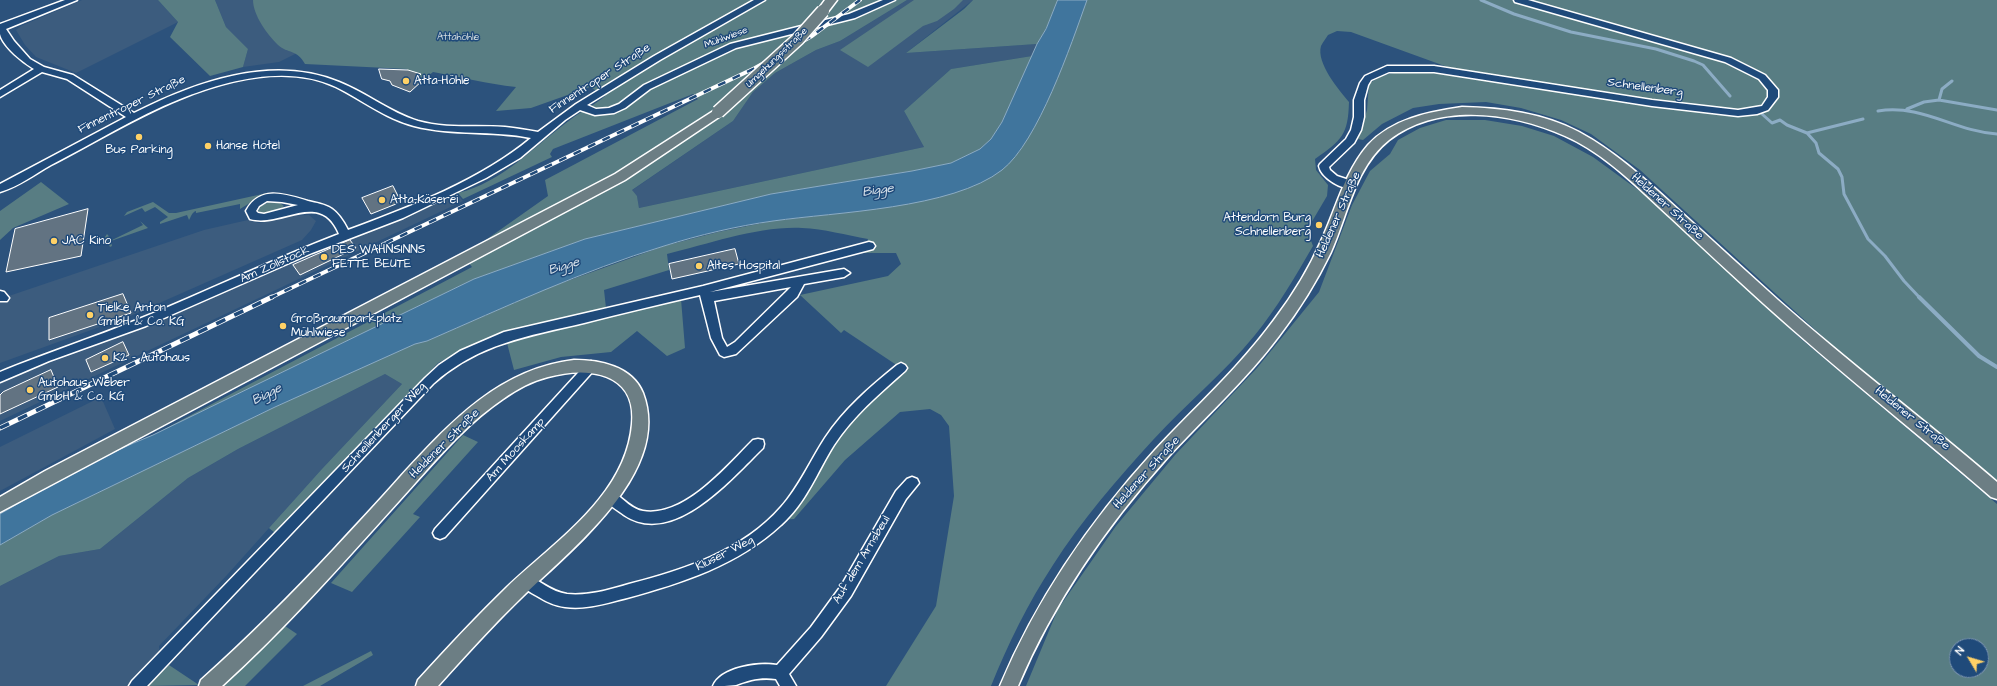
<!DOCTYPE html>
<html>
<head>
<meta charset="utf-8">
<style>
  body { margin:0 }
  #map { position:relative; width:1997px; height:686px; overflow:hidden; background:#2c527c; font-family:"Architects Daughter",sans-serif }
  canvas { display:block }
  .north { position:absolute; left:1949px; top:638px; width:40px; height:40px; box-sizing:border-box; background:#1f4a7a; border:1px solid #7992af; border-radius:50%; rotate:308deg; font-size:11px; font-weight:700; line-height:16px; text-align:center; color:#fff }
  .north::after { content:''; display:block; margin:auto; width:14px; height:18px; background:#ffd166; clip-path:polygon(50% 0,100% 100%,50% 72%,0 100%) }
</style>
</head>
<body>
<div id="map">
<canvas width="1997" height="686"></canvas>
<div class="north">N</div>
</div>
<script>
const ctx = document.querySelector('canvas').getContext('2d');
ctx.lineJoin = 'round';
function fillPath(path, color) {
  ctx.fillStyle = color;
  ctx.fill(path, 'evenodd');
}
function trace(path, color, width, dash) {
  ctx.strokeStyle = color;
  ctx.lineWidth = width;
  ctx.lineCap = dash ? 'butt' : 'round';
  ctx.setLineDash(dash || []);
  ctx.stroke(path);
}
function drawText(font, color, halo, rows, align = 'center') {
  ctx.font = font + ' "Architects Daughter",sans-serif';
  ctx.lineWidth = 3;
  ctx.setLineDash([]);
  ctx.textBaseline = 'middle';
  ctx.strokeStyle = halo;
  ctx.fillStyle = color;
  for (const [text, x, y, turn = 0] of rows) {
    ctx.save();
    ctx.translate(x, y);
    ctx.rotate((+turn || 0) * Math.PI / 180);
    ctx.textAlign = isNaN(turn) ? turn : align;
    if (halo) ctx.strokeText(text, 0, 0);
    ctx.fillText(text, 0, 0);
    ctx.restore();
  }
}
fillPath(new Path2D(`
  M82 0H158L178 22 76 73 36 57 25 45 16 30 21 26Z
  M215 0H266L301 51 279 62 243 67 248 49 226 27Z
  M907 0H973L906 53 1037 44 1032 56 951 69 904 111 924 147 639 208 637 196 631 191 733 121 753 92 775 73 816 50 840 41Z
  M457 194 463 201 0 421V383L17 375 147 327 295 260 334 244 395 222Z
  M309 215 316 221 311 230 302 240 130 316 0 363V299L204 230 248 220 259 223 288 216Z
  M385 374 402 384 321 470 227 575 159 646 160 662 137 686H0V586L59 556 100 549 188 478 238 449Z
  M101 397 115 429 0 491V447Z`), '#3c5c7e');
fillPath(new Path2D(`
  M158 0H215L226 27 248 49 243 67 210 76 170 37 178 22Z
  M253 0H907L840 41 816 50 775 73 753 92 733 121 632 190 637 196 639 208 924 147 904 111 951 69 1032 56 1002 122 991 139 980 149 951 163 912 171 771 194 585 239 474 279 153 435 472 267 463 256 548 196 545 180 698 99 693 94 553 149 550 154 552 157 463 199 458 193C503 182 534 146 570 120 581 111 595 105 605 96L590 87 531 108 496 111 516 87C487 84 461 77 433 72L422 81 402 78 407 69 305 64C297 49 288 54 278 45 267 34 253 15 253 0Z
  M914 0H963L954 9 937 21 923 26 868 67 840 50Z
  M973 0H1058L1046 29 1037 44 906 53 964 9Z
  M1087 0H1997V483L1856 367 1640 170 1591 134 1561 120 1521 108 1486 102 1439 104 1413 108 1382 124 1363 140 1358 139 1367 110 1369 84C1391 66 1423 72 1449 75L1453 69 1351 32 1337 31 1328 35C1326 38 1323 42 1321 46 1316 63 1339 90 1349 102 1348 135 1342 140 1315 159L1316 170 1328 185 1327 196 1307 230 1313 246C1295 277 1277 308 1255 335 1224 373 1186 404 1153 440 1118 478 1081 521 1053 565 1028 603 1008 644 991 686H886L936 606 954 496 949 426 941 415 930 409 900 412 845 460 794 519 779 520 829 443 901 368 844 330 841 333 800 295 888 276 901 264 896 253H864L868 239C846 235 824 229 802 228 758 226 709 244 667 254L669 270 604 290 606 308 502 334 459 352 438 363 328 481 275 533 269 528 321 470 402 384 385 374 238 449 188 478 100 549 59 556 0 586V545L52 515 275 407 415 344 427 341 548 288 664 246 718 232 772 221 861 211 934 198 974 186 1019 152 1041 114 1063 63Z
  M1446 120H1485L1522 126 1554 136 1593 157 1652 200 1801 339 1997 504V686H1026L1058 609 1116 526 1175 455 1257 368 1319 292 1352 205 1370 171 1390 154 1398 140 1420 128ZM1957 646H1981V670H1957Z
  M41 182 69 204 13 228 0 240V211Z
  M267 193 281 194 258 198 240 209V204L196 213V211C192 212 191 217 189 220L187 215 160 224V222L168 217 155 207 145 212 142 208 124 216 127 212 153 202 169 213H176Z
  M269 202 280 203 284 206C278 212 267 215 259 212L258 210 261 206Z
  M140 221 148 228 111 241 112 246 110 247 105 237 107 234 112 240 143 225Z
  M681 299 685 348 667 356 637 331 611 352 561 357 514 370 507 343Z
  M463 435 478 442 413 514 420 517 352 592 331 583Z
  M285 626 297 634 245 686H223Z
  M371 651 373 655 320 686H303Z
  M169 665 199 685 148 686Z`), '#587d83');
const water = new Path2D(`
  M1058 0H1087C1071 45 1038 142 1002 170 952 209 836 212 773 221 737 226 699 235 664 246 582 271 505 307 427 341L415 344 275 407 52 515 0 545V514C50 485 100 456 153 435L474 279 585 239 771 194 912 171 951 163 980 149 991 139 1002 122 1037 44 1046 29Z`);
fillPath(water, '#40759d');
trace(water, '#8cacc4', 1);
trace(new Path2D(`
  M1481 0 1514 14 1571 32 1656 49 1694 61 1703 65 1730 96
  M1939 100 1942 89 1952 81
  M1907 109 1924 102 1939 100 1997 110
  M1878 111C1923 104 1953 131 1997 134
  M1762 114 1772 123 1780 120 1787 125 1807 133 1816 143 1819 153 1838 169 1842 177 1844 194 1868 239 1885 256 1904 281 1920 298
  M1807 133 1863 119`), '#8cacc4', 3);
trace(new Path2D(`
  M1919 297 1979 356 1997 367`), '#8cacc4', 4);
const building = new Path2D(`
  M379 69 408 70 421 74 417 78 423 80 410 92 392 85 390 81 382 79Z
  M393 186 401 202 371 214 362 198Z
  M88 209 81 256 6 272 15 229Z
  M350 240 356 248 300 275 293 265Z
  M735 249 739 264 672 279 669 264Z
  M123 294 131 313 49 340V318Z
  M123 342 129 355 91 372 86 360Z
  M51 370 58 387 0 414V395L3 392Z`);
fillPath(building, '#627382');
trace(building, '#fff', 1);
const minor = new Path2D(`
  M65 0H77L6 29 14 41 30 59 44 67 73 75 134 113C195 82 272 54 339 82 367 93 389 112 418 121 446 129 476 125 505 127 516 128 527 130 538 132L576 104 654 56 754 0H765L660 60 587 105 596 109 609 108 619 104 644 85 730 44 849 14 883 0H895L855 18 736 48 650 89 625 108 614 113 595 115 580 110 565 120 520 158 486 178 403 218 312 253 146 326 49 361 0 382V372C46 353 93 338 139 319 206 292 271 260 339 234 320 189 282 228 250 219L246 211C260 185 285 194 308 201 316 203 325 204 332 209 339 214 344 222 348 230 410 207 481 180 531 138 492 130 453 136 414 126 386 119 362 100 336 87 288 64 227 80 180 99 135 117 94 143 51 165 35 174 18 187 0 192V184L126 117 67 79 42 72 0 97V90L34 69C24 63 3 47 0 34 0 31 0 27 0 24ZM267 201 282 202 298 205 264 214 258 213 256 211 259 206Z
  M1514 0H1528L1731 58 1765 75 1778 90V97L1768 110 1757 114 1738 116 1652 106 1434 72H1389L1371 80 1368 85 1364 100V117L1361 130 1354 143 1329 167 1330 170 1337 176 1355 182 1356 185 1355 188C1343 191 1321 178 1319 166L1320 164 1346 139 1351 130 1354 117V100L1360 83 1365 76 1387 66H1434L1652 100 1738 110 1762 106 1768 97V90L1759 79 1725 62 1515 2Z
  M869 242 873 243 875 246 873 249 710 292 844 269 850 273 844 277 804 284 797 297 736 354 724 357 720 355 711 338 700 295C661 304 622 313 584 323 528 336 477 344 433 384L147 686H129L132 681 425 378 439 365 460 351 504 332 703 286ZM791 287 735 342 727 347 722 338 714 301Z
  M0 291 4 292 9 298 7 301H0Z
  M591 361 595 363 597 366 595 369 445 537 440 539 435 537 433 533 435 529 587 363Z
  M901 363 905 365 907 368 905 371C879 394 853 416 834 445 817 472 806 503 781 525 738 565 682 583 627 598 607 603 586 610 565 607 555 606 545 601 537 596 530 592 522 588 519 581L521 576 526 575C540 580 551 592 567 594 588 596 609 590 629 584 683 570 743 551 781 507 799 487 810 461 825 438 844 409 870 387 897 365Z
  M758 439 763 440 764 444 763 448C731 479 673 548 624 515 617 510 607 504 603 497L605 493 610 491 615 493C623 499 633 510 643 511 684 518 727 466 753 440Z
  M912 477 917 479 919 483 906 499 851 596 821 637 789 674 796 686H780L776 679C760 677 750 680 736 685 729 686 720 686 713 686 721 667 759 662 777 665L811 627 841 586 896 491 907 479Z`);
const major = new Path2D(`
  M825 0H837L827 13H819L817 11Z
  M1462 107C1502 108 1543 113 1579 132 1618 153 1649 183 1681 212 1714 242 1746 271 1778 300 1849 363 1925 420 1997 482V499L1991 497C1916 432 1838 371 1764 304 1733 276 1702 247 1671 218 1638 188 1606 154 1565 136 1512 112 1438 102 1389 140 1355 167 1348 214 1331 252 1317 281 1299 310 1279 336 1246 380 1206 416 1169 456 1107 525 1054 601 1018 686H1000C1037 598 1090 521 1155 450 1195 407 1239 368 1274 320 1292 296 1309 269 1321 241 1336 209 1344 173 1368 145 1392 119 1428 112 1462 107Z
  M718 108 724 112 722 115 625 180 0 512V497L45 471 615 174Z
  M574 360C600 360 632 366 643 393 673 472 570 550 521 598 492 626 465 656 438 686H416L418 680C447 648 476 617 507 587 554 542 626 496 632 424 637 372 588 366 548 377 532 381 517 389 503 399 463 426 432 465 399 501 342 564 285 629 222 686H199L201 680C248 638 292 594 335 548 357 524 379 501 400 477 449 424 498 369 574 360Z`);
trace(minor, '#fff', 3);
trace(major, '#fff', 3);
fillPath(minor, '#1f4a7a');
fillPath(major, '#6c7e84');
const railFar1 = new Path2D(`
  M270 298 755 68 812 36 860 0`);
const rail = new Path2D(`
  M0 428 272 297`);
trace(railFar1, '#fff', 4);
trace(rail, '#fff', 5);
trace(railFar1, '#1f4a7a', 2.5, [8]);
trace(rail, '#1f4a7a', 3.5, [10]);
const majorBridge = new Path2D(`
  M718 112 798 39 823 11`);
trace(majorBridge, '#fff', 15, []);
trace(majorBridge, '#6c7e84', 12);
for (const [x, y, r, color] of [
  [406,81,4,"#ffd166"],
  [139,137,4,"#ffd166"],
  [208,146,4,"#ffd166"],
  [382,200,4,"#ffd166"],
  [1319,225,4,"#ffd166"],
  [54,241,4,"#ffd166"],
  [324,257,4,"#ffd166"],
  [699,266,4,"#ffd166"],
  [90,315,4,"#ffd166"],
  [283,326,4,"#ffd166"],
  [105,358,4,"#ffd166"],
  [30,390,4,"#ffd166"]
]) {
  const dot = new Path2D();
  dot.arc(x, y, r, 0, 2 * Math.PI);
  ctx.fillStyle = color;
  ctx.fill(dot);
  trace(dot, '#1f4a7a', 1.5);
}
drawText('10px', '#d5dee0', '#1f4a7a', [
  ["Attahöhle",458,38]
]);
drawText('10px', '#fff', '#1f4a7a', [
  ["Mühlwiese",726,38,-20],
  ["Umgehungsstraße",777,58,-44]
]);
drawText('12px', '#fff', '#1f4a7a', [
  ["Finnentroper Straße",600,79,-33],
  ["Schnellenberg",1645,88,8],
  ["Finnentroper Straße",132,105,-26],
  ["Heldener Straße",1667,207,42],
  ["Heldener Straße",1339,215,-66],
  ["Am Zollstock",275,265,-24],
  ["Heldener Straße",1912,419,39],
  ["Schnellenberger Weg",384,428,-47],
  ["Heldener Straße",445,444,-45],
  ["Am Mooskamp",516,450,-48],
  ["Heldener Straße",1147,473,-48],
  ["Kluser Weg",725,554,-27],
  ["Auf dem Arnsbeul",862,560,-59]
]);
drawText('12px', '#fff', '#1f4a7a', [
  ["Atta-Höhle",414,81],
  ["Hanse Hotel",216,146],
  ["Bus Parking",139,150,"center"],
  ["Atta-Käserei",390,200],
  ["Attendorn Burg",1311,218,"right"],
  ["Schnellenberg",1311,232,"right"],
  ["JAC Kino",62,241],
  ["DES WAHNSINNS",332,250],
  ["FETTE BEUTE",332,264],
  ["Altes Hospital",707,266],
  ["Tielke Anton",98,308],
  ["GmbH & Co. KG",98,322],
  ["Großraumparkplatz",291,319],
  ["Mühlwiese",291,333],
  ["K2 - Autohaus",113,358],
  ["Autohaus Weber",38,383],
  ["GmbH & Co. KG",38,397]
], 'left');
drawText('italic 13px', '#d9e3eb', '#1f4a7a', [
  ["Bigge",878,191,-8],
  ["Bigge",564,267,-17],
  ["Bigge",267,395,-27]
]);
</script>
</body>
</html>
